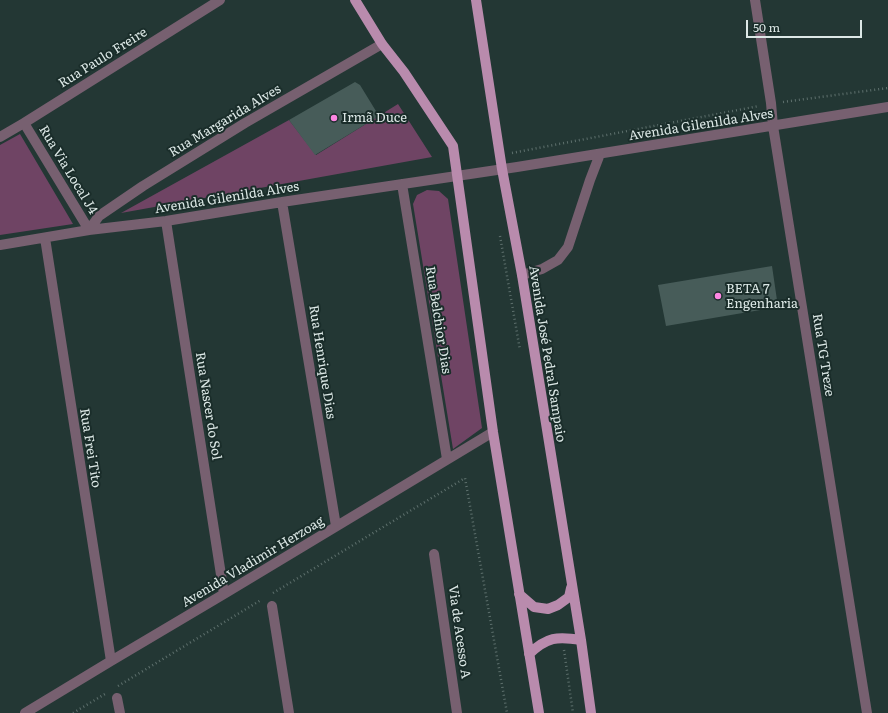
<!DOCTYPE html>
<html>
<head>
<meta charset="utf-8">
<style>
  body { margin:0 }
  #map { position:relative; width:888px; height:713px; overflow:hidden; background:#233734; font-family:Literata,serif }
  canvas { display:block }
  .scale { position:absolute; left:746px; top:20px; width:116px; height:18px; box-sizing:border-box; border:2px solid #dce8e6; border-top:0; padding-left:5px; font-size:12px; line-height:14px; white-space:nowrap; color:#dce8e6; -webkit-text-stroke:3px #1a2d2a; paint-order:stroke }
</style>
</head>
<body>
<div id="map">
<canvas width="888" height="713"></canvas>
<div class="scale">50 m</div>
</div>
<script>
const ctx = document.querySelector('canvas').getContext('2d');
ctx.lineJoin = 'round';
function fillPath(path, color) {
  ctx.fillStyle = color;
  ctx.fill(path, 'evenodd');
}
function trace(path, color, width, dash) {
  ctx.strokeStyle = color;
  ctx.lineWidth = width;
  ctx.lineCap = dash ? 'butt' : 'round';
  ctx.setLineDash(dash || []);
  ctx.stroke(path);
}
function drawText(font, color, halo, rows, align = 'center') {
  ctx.font = font + ' Literata,serif';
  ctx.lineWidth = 4;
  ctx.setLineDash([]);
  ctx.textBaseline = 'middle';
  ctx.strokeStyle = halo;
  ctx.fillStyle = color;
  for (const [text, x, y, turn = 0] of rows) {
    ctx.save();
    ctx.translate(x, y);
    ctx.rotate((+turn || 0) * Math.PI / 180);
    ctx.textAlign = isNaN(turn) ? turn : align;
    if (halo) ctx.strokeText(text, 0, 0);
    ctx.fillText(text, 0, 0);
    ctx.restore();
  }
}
fillPath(new Path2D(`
  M398 104 432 157 121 213 289 120 316 155Z
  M20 134 73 224 0 235V145Z
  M427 190 439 191 448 199 482 428 453 449 413 204 417 195Z`), '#6f4464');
fillPath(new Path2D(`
  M355 82 360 85 379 116 315 155 289 120Z
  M772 266 778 307 666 326 658 285Z`), '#475c59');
trace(new Path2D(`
  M783 102 888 88
  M512 153 759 106
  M500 236 520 350
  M273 593 465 478 507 713
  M564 650 573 713
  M118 686 261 600
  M73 713 105 694`), '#5e706d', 2.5, [1, 3]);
trace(new Path2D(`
  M755 0 771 103 773 126 867 713
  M24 123 89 230 99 216 143 186 245 123 382 44
  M0 137 24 123 220 0
  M402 184 447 459
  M282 202 336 526
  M166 221 224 594
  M45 238 111 661
  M0 245 89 230 166 221 282 202 517 167 888 107
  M522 275 542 269 558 260 568 247 590 180 600 154
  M434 554 457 713
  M272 606 289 713
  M117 698 120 713
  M25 713 111 661 224 594 493 432`), '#776070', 10);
trace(new Path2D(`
  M355 0 382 44 404 72 453 146 493 432 539 713
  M476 0 502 169 522 275 581 640 591 713
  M519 594 534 607 548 609 558 605 569 597 571 588
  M529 654C547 637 557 636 581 640`), '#b98bad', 10);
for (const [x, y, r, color] of [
  [334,118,4,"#fd86e2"],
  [718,296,4,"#fd86e2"]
]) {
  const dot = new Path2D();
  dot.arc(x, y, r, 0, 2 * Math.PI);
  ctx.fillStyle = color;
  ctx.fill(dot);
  trace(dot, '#1a2d2a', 1.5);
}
drawText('13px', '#dce8e6', '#1a2d2a', [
  ["Rua Paulo Freire",103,58,-32],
  ["Rua Margarida Alves",225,121,-31],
  ["Avenida Gilenilda Alves",701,125,-9],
  ["Rua Via Local J4",68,170,59],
  ["Avenida Gilenilda Alves",227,198,-9],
  ["Rua Belchior Dias",438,320,81],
  ["Avenida José Pedral Sampaio",547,354,81],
  ["Rua TG Treze",823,355,81],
  ["Rua Henrique Dias",322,362,81],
  ["Rua Nascer do Sol",208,406,81],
  ["Rua Frei Tito",90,448,81],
  ["Avenida Vladimir Herzoag",253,562,-31],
  ["Via de Acesso A",459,632,82]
]);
drawText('13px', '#dce8e6', '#1a2d2a', [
  ["Irmã Duce",342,118],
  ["BETA 7",726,289],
  ["Engenharia",726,304]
], 'left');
</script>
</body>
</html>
